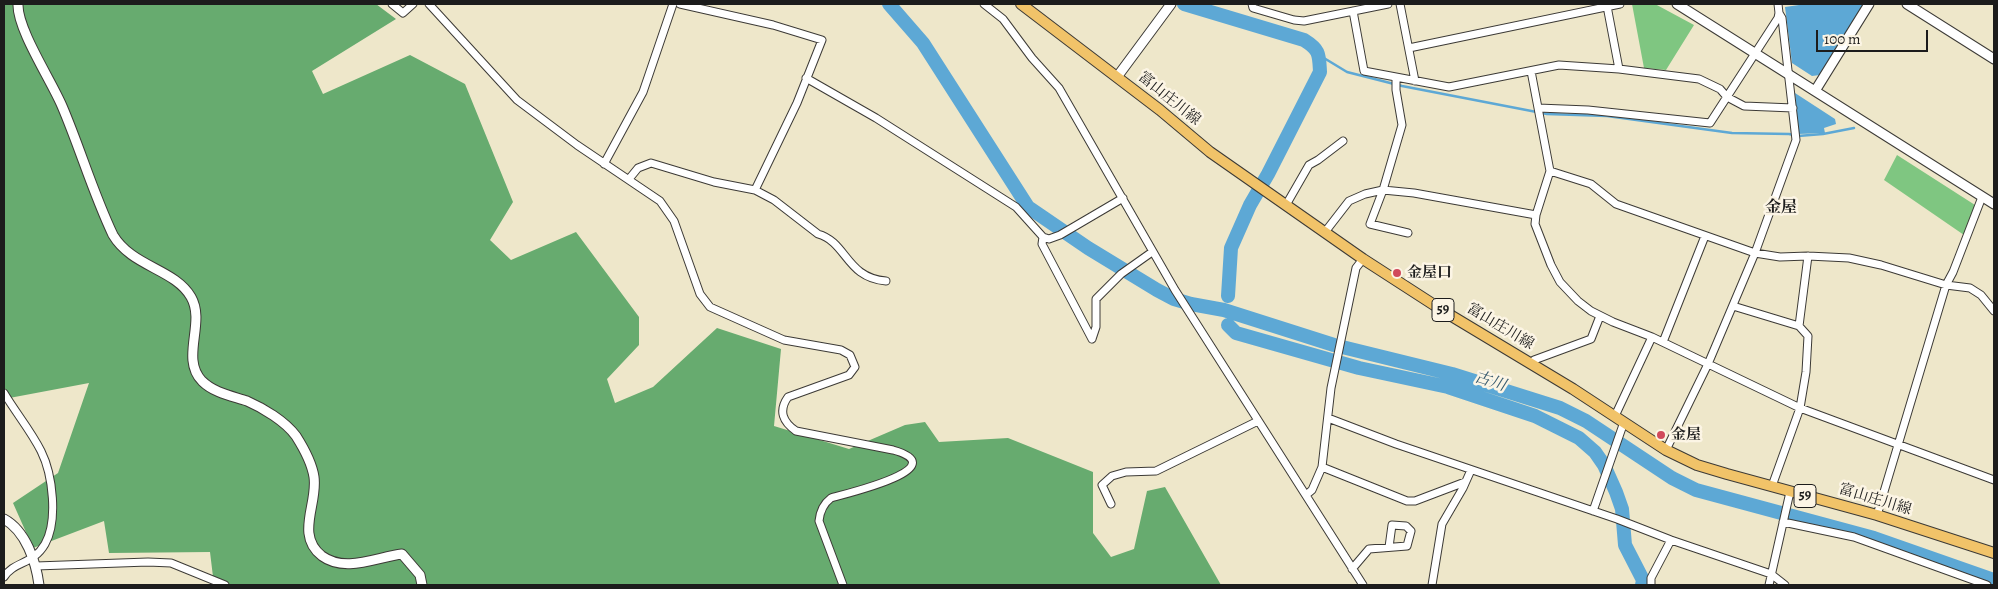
<!DOCTYPE html>
<html>
<head>
<meta charset="utf-8">
<style>
  body { margin:0 }
  #map { position:relative; width:1998px; height:589px; overflow:hidden; background:#eee7ca; font-family:Alegreya,serif }
  canvas { display:block }
  .frame { position:absolute; inset:0; border:5px solid #1c1c1c; pointer-events:none }
  .scale { position:absolute; left:1816px; top:30px; width:112px; height:22px; box-sizing:border-box; border:2px solid #1c1c1c; border-top:0; padding-left:6px; font-size:15px; line-height:18px; white-space:nowrap; color:#1c1c1c; -webkit-text-stroke:4px #fcf5e5; paint-order:stroke }
</style>
</head>
<body>
<div id="map">
<canvas width="1998" height="589"></canvas>
<div class="frame"></div>
<div class="scale">100 m</div>
</div>
<script>
const ctx = document.querySelector('canvas').getContext('2d');
ctx.lineJoin = 'round';
function fillPath(path, color) {
  ctx.fillStyle = color;
  ctx.fill(path, 'evenodd');
}
function trace(path, color, width, dash) {
  ctx.strokeStyle = color;
  ctx.lineWidth = width;
  ctx.lineCap = dash ? 'butt' : 'round';
  ctx.setLineDash(dash || []);
  ctx.stroke(path);
}
function drawText(font, color, halo, rows, align = 'center') {
  ctx.font = font + ' Alegreya,"Noto Serif JP",serif';
  ctx.lineWidth = 5;
  ctx.setLineDash([]);
  ctx.textBaseline = 'middle';
  ctx.strokeStyle = halo;
  ctx.fillStyle = color;
  for (const [text, x, y, turn = 0] of rows) {
    ctx.save();
    ctx.translate(x, y);
    ctx.rotate((+turn || 0) * Math.PI / 180);
    ctx.textAlign = isNaN(turn) ? turn : align;
    if (halo) ctx.strokeText(text, 0, 0);
    ctx.fillText(text, 0, 0);
    ctx.restore();
  }
}
fillPath(new Path2D(`
  M1632 4H1655L1694 25 1666 70 1644 68Z
  M1897 155 1975 205 1964 235 1884 180Z`), '#7fc681');
fillPath(new Path2D(`
  M4 4H376L396 19 312 71 323 94 410 55 465 84 513 202 490 240 511 260 576 232 639 317V345L607 379 615 403 653 387 717 328 781 349 774 426 849 449 905 425 925 422 939 442 1008 438 1093 472V533L1111 557 1134 549 1147 491 1165 487 1221 585H214L210 552 109 553 104 521 33 548 13 503 58 473 89 383 4 399Z`), '#67ab6f');
fillPath(new Path2D(`
  M1806 4H1865L1820 75 1812 76 1792 63 1785 7Z
  M1795 93 1835 119 1836 124 1824 128 1825 133 1798 134Z`), '#5da8d5');
trace(new Path2D(`
  M1319 55 1347 72 1402 86 1547 114 1607 116 1732 133 1789 134 1798 136 1823 134 1854 128`), '#5da8d5', 2.5);
trace(new Path2D(`
  M889 4 923 43 1028 207 1088 248 1157 290 1174 299 1191 304 1224 310 1334 345 1452 374 1560 408 1586 421 1672 478 1696 490 1874 538 1994 580
  M1184 4 1304 40C1320 50 1319 54 1320 72L1268 174 1250 205 1231 248 1228 296
  M1228 325 1236 333 1359 368 1448 387 1535 416 1579 438 1595 452 1604 465 1616 492 1622 509 1625 545 1643 580 1642 585`), '#5da8d5', 14);
const minor = new Path2D(`
  M392 4 403 13 413 4
  M429 4 517 100 577 145 660 201 674 221 700 294 710 307 784 340 841 350 850 355 855 367 849 375 788 397C778 411 783 422 796 431L893 450C957 468 844 494 831 498 823 504 820 511 819 521L843 585
  M680 4 773 25 822 40 797 103 755 190
  M984 4 1003 19 1032 58 1059 88 1175 290 1363 585
  M1252 4 1253 8 1294 20 1304 21 1388 4
  M1400 4 1415 81
  M1607 6 1619 69
  M1353 11 1364 71 1449 87 1559 65 1619 69 1699 79 1720 89 1727 97 1744 106 1793 108
  M1409 48 1620 4
  M1531 71 1550 171 1536 215 1535 224 1551 265 1560 282 1578 301 1591 311 1613 322 1652 337 1800 408 1994 480
  M806 78 876 118 1016 207 1043 237 1042 244 1092 339
  M1396 78V90L1402 125 1383 190 1370 224 1408 233
  M1538 108 1588 110 1710 123 1778 18 1779 13 1778 4
  M604 164 643 92 673 4
  M1550 171 1591 184 1616 204 1755 253 1780 257 1808 256 1849 258 1881 265 1946 285 1970 288 1981 295 1994 311
  M629 179 638 168 651 163 714 182 755 190 774 200 818 234C847 242 846 278 886 281
  M1286 205 1309 165 1318 160 1343 141
  M1325 232 1349 201 1365 194 1383 190 1414 193 1536 215
  M1043 237 1049 239 1060 235 1123 198
  M1733 306 1799 326
  M1092 339 1096 327V299L1121 274 1152 252
  M1663 342 1705 236
  M1532 364 1534 360 1591 339 1600 316
  M4 393C16 413 31 431 41 451 53 475 58 521 45 544 33 565 14 561 4 577
  M1615 416 1652 337
  M1328 418 1396 444 1617 519 1671 540 1771 574 1785 585
  M1666 450 1708 364 1755 253 1796 140 1782 18 1779 13
  M1322 467 1407 501H1415L1465 482
  M1772 486 1800 408 1806 372 1808 336 1799 326 1808 256
  M1306 495 1312 490 1322 467 1331 388 1356 268 1363 259
  M1111 504 1102 485 1112 476 1126 472 1156 471 1258 421
  M1593 511 1624 422
  M1877 515 1946 285 1953 272 1982 197
  M1783 522 1854 537 1987 585
  M36 566 148 562 171 563 225 585
  M1352 569 1369 549 1407 546 1411 531 1406 526 1392 525 1389 547
  M1432 585 1442 524 1463 488 1471 470
  M1651 585V578L1671 540
  M1769 585 1790 492`);
const tertiary = new Path2D(`
  M18 4C17 29 51 80 62 106 80 148 93 193 113 235 132 267 175 269 191 297 206 323 180 358 202 381 214 393 232 396 247 401 263 408 285 421 296 436 303 447 312 464 314 477 318 504 295 535 322 556 345 573 377 557 402 554L420 575 422 585
  M1677 4 1994 204
  M1907 4 1994 59
  M1117 77 1171 4
  M1815 91 1869 4
  M4 519C26 531 36 562 39 585`);
const primary = new Path2D(`
  M1021 4 1160 110 1210 152 1363 259 1445 312 1573 389 1666 450 1697 465 1727 474 1877 515 1994 553`);
trace(minor, '#3c3a36', 9);
trace(tertiary, '#3c3a36', 11);
trace(primary, '#3c3a36', 12);
trace(minor, '#fff', 7);
trace(tertiary, '#fff', 9);
trace(primary, '#f1c369', 10);
for (const [x, y, r, color] of [
  [1397,273,5,"#d1495b"],
  [1661,435,5,"#d1495b"]
]) {
  const dot = new Path2D();
  dot.arc(x, y, r, 0, 2 * Math.PI);
  ctx.fillStyle = color;
  ctx.fill(dot);
  trace(dot, '#fcf5e5', 2);
}
for (const [x, y, w] of [
  [1443,310,22],
  [1805,496,22]
]) {
  const box = new Path2D();
  box.roundRect(x - w / 2, y - 11.5, w, 23, 4);
  ctx.fillStyle = '#fcf5e5';
  ctx.fill(box);
  trace(box, '#1c1c1c', 1);
}
drawText('bold 14px', '#1c1c1c', null, [
  ["59",1443,310],
  ["59",1805,496]
]);
drawText('15px', '#1c1c1c', '#fcf5e5', [
  ["富山庄川線",1169,99,39],
  ["富山庄川線",1500,327,31],
  ["富山庄川線",1875,500,17]
]);
drawText('bold 15px', '#1c1c1c', '#fcf5e5', [
  ["金屋口",1407,273],
  ["金屋",1671,435]
], 'left');
drawText('bold 16px', '#1c1c1c', '#fcf5e5', [
  ["金屋",1781,208]
]);
drawText('italic 16px', '#395b6f', '#fcf5e5', [
  ["古川",1490,382,18]
]);
</script>
</body>
</html>
